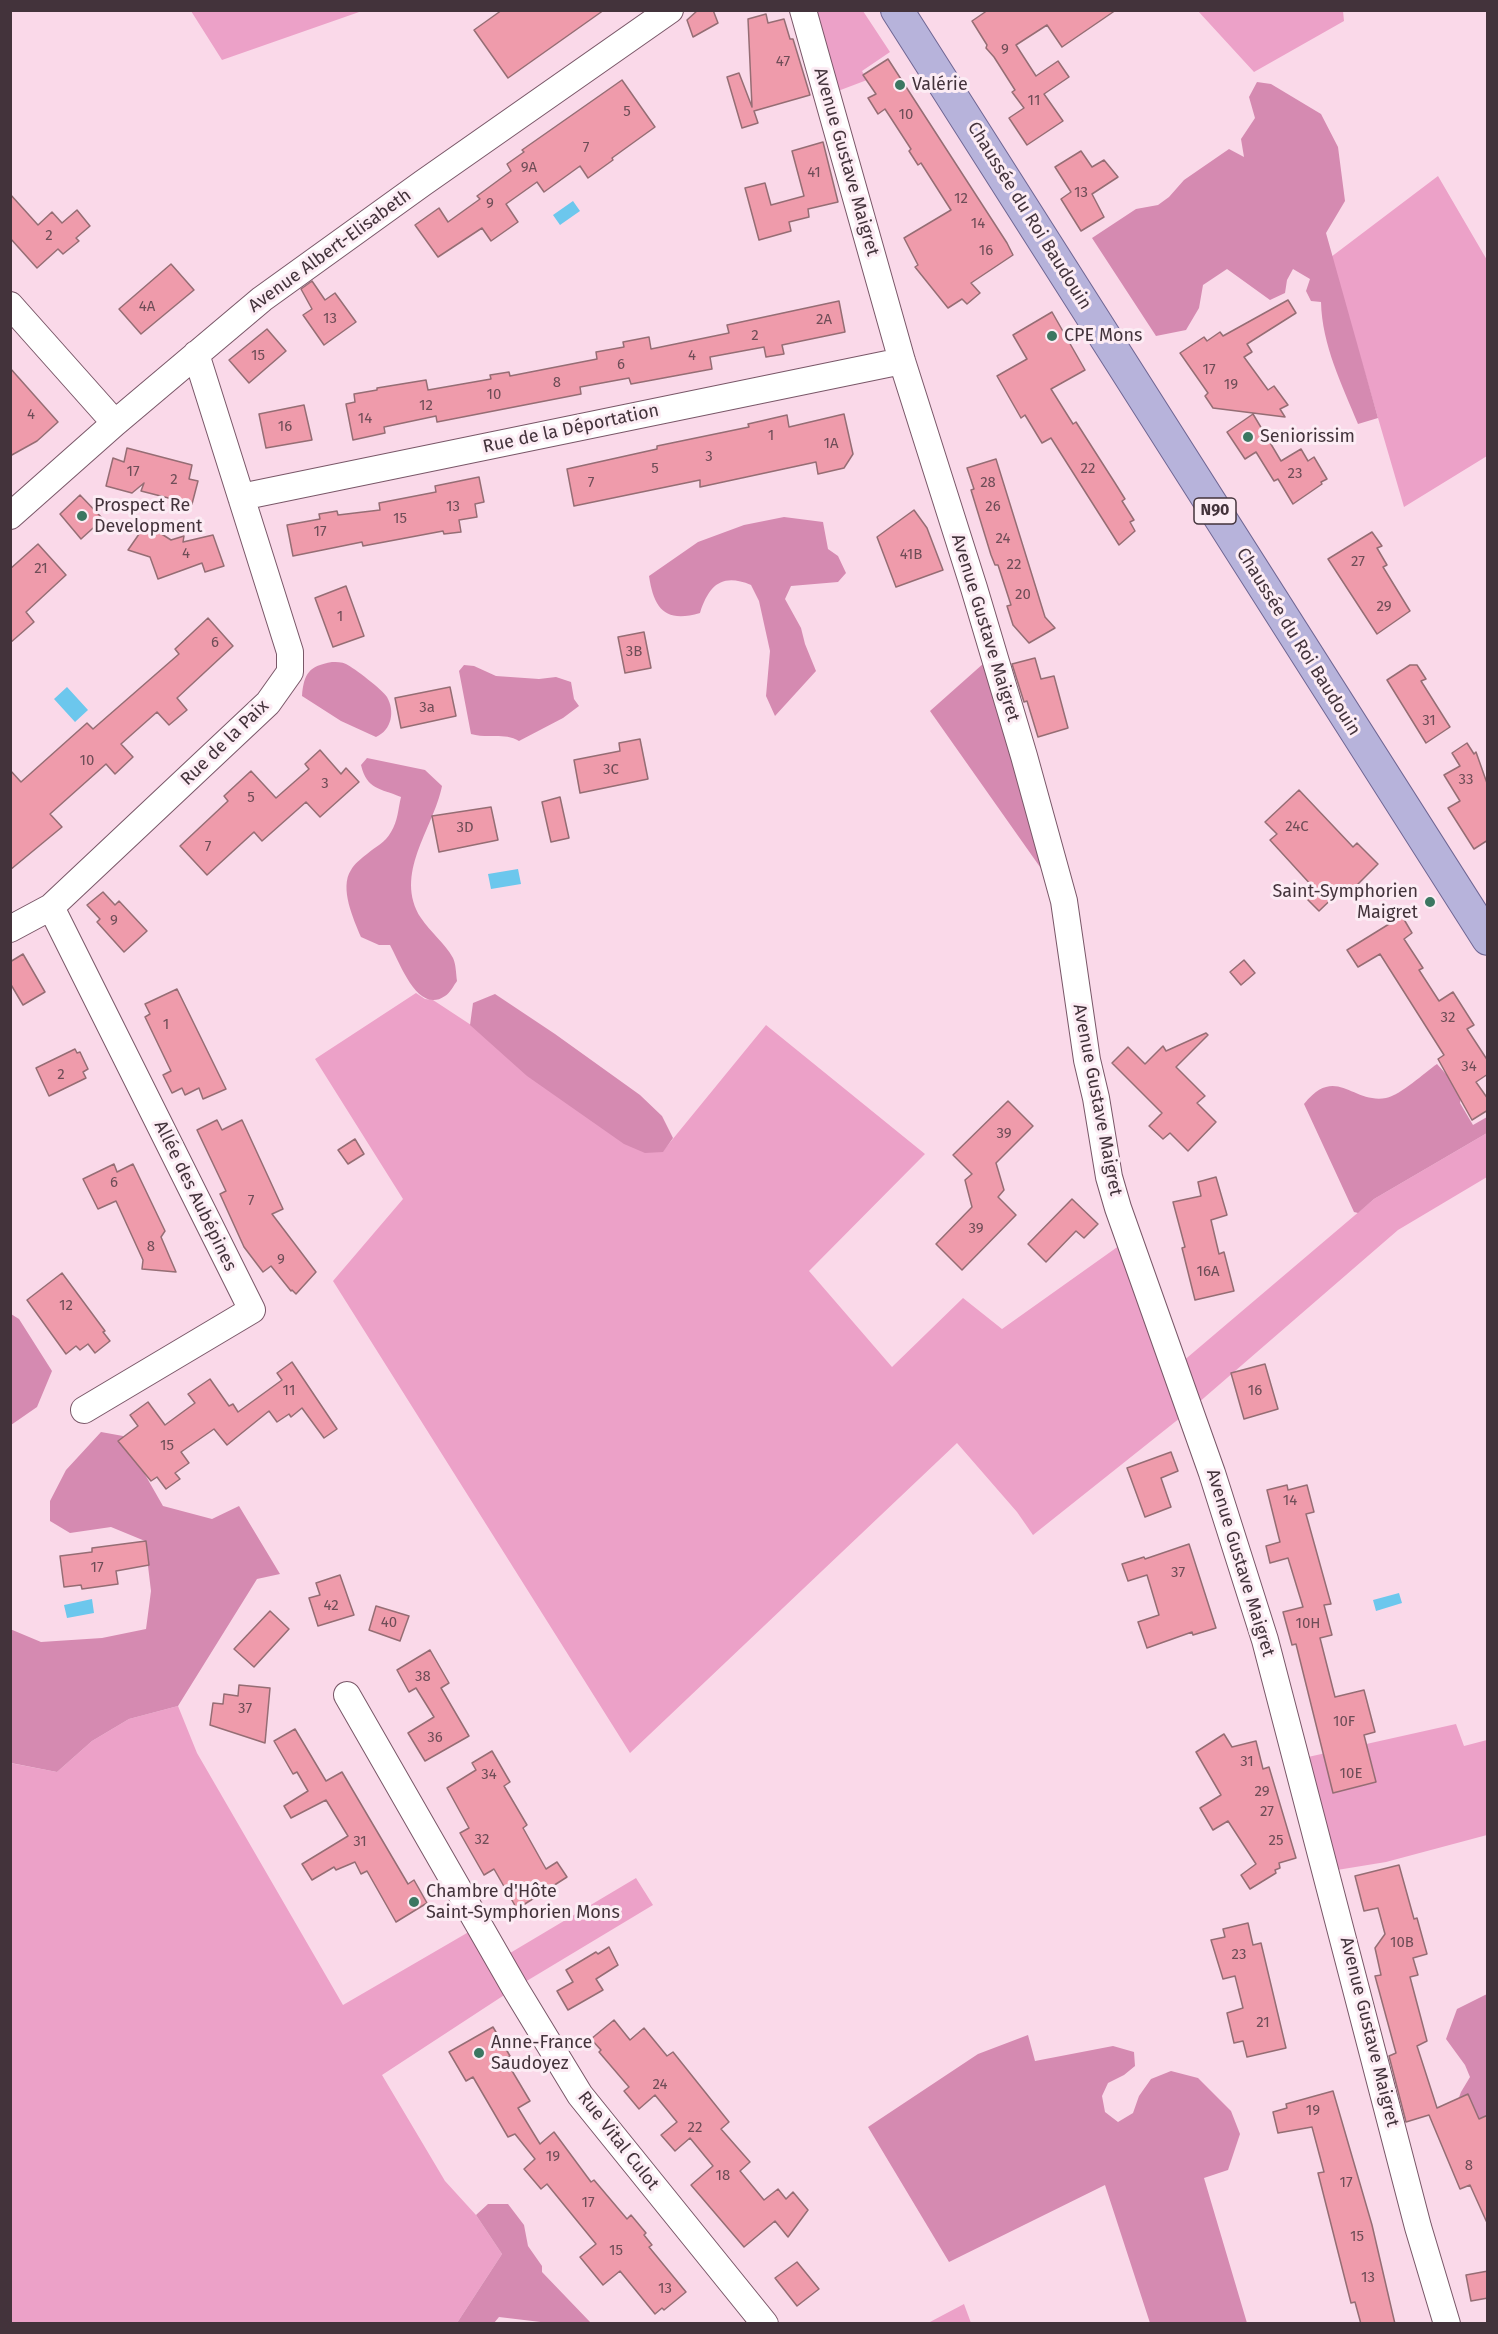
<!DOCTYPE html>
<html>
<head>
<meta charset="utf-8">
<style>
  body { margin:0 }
  #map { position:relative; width:1498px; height:2334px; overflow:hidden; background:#fad9e9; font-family:"Fira Sans",sans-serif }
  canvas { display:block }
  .frame { position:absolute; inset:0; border:12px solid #43333b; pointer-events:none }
</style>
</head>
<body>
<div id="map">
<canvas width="1498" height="2334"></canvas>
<div class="frame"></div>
</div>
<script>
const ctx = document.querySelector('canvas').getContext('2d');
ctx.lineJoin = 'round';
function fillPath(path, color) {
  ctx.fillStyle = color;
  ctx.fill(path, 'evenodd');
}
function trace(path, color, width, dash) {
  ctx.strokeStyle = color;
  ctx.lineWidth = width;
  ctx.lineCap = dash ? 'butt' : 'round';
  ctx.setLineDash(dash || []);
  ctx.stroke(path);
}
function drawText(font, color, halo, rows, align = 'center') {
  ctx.font = font + ' "Fira Sans",sans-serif';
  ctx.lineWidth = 6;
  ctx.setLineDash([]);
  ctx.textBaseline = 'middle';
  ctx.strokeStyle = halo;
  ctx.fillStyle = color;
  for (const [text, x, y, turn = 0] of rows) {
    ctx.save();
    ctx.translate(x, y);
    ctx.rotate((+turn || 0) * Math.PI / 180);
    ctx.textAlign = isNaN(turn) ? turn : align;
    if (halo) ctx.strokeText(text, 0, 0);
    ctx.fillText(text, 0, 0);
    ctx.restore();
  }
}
fillPath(new Path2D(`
  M191 11H362L222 60Z
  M807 11H863L890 52 862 71 867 80 830 94Z
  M1198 11H1343L1344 21 1254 72Z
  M1438 176 1487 260V456L1404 507 1331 257Z
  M416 993 425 999 433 1000 663 1151 766 1025 925 1154 809 1271 892 1367 963 1298 1002 1329 1130 1238 1175 1368 1374 1199 1487 1133V1177L1398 1230 1190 1410 1033 1535 1017 1512 957 1443 630 1753 333 1281 403 1199 315 1059Z
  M178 1706 197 1753 343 2005 479 1926 500 1959 636 1878 653 1905 515 1988 382 2075 445 2181 476 2215 502 2254 457 2323H11L10 1763 57 1772 92 1741 129 1719Z
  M1456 1724 1464 1746 1487 1740V1835L1386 1862 1337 1870 1308 1757Z
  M964 2304 971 2323H928Z`), '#eca1c8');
fillPath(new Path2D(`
  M1257 82 1271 84 1321 114 1338 147 1345 201 1326 233 1378 418 1358 424C1342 385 1322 345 1321 302L1311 301 1306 291 1310 279 1293 269 1287 280 1285 293 1270 300 1227 269 1203 285 1199 308 1186 330 1156 336 1092 238 1136 209 1158 205 1169 197 1184 180 1229 149 1244 157 1241 139 1255 118 1249 97Z
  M784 517 823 522 828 549 838 556 846 573 838 582 791 586 785 599 801 628 805 644 816 671 775 716 766 696 770 651 759 601 751 585C722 573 709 585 700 613 665 623 654 609 649 576L698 542 744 525Z
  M993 655 1064 901 930 711Z
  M332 662C336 662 342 662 346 664 354 668 383 690 387 697 395 711 392 730 376 737L341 721 302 696C304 673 309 666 332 662Z
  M464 665 474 666 496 676 539 679 556 677 571 682 574 699 579 706 563 718 519 741C504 732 488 739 471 734L459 671Z
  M367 758 425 770 442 786C433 830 393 874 421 918 430 932 445 943 453 958 456 964 456 974 457 981 454 985 450 993 445 996 418 1015 400 963 390 945H379L361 937C354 920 339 888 351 870 354 864 362 858 367 854 376 846 385 843 391 832 398 821 398 809 401 797 380 788 367 790 361 765Z
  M495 994 555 1034 640 1095 662 1116 673 1138 663 1152 645 1153 624 1144 527 1076 470 1025 473 1003Z
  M1437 1064 1462 1092 1460 1103 1473 1125 1487 1117V1133L1374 1199 1358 1213 1354 1212 1304 1104C1336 1064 1352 1104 1386 1098 1401 1095 1424 1073 1437 1064Z
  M11 1314 19 1319 52 1371 37 1407 11 1425Z
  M101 1432 123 1436 163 1506 212 1519 239 1506 280 1574 257 1579 178 1706 129 1719 92 1741 57 1772 11 1763 10 1629 41 1642 102 1638 146 1629 151 1591 145 1541 111 1527 70 1533 50 1521V1501L66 1470Z
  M1487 1994V2121L1480 2124 1455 2108 1461 2092 1470 2077 1465 2065 1446 2039 1457 2009Z
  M1028 2035 1035 2061 1113 2046 1134 2052 1135 2066 1124 2075 1108 2083 1102 2096 1105 2112 1118 2122 1133 2113 1139 2096 1151 2079 1171 2071 1198 2078 1231 2111 1240 2134 1228 2170 1204 2178 1247 2323H1150L1105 2185 949 2262 868 2127 978 2054Z
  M488 2204H508L524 2225 528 2246 542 2266V2272L591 2323H549L499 2317 494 2323H457L502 2254 476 2215Z`), '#d58ab1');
fillPath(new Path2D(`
  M573 201 580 211 560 225 553 215Z
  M67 687 88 710 75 722 54 699Z
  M518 869 521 884 491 889 488 874Z
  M1399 1593 1402 1603 1376 1611 1373 1600Z
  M92 1599 94 1613 67 1618 64 1605Z`), '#6cc7ed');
const building = new Path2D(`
  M502 10H604L508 78 474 30Z
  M698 10H713L718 23 693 37 687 20Z
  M988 10H1116L1062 47 1047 25 1016 45 1036 76 1058 61 1069 77 1044 94 1063 121 1027 145 1009 118 1024 108 1012 92 1015 90 994 57 986 48 987 45 972 21Z
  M766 14 768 23 784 19 790 39H793L810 95 754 111 758 123 742 128 727 77 739 73 752 107 748 19Z
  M888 59 1007 243 1013 255 971 283 980 293 967 304 962 299 948 308 915 267 918 265 904 238 951 210 921 163 918 165 909 151 911 149 885 109 878 114 868 98 876 94 863 75Z
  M622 80 655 127 612 158 613 160 588 178 580 166 544 192 537 182 506 204 518 222 491 241 482 228 438 257 415 225 439 208 448 222 480 199 477 196 511 171 507 164 524 152 522 150Z
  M823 142 838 202 808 209 809 217 789 222 791 231 759 240 745 188 765 183 771 205 804 196 792 151Z
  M1081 151 1092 167 1104 160 1118 177 1092 194 1104 217 1081 231 1061 199 1071 192 1055 167Z
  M10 194 38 225 52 212 62 223 77 210 90 226 76 238 79 241 63 254 58 249 37 268 10 238Z
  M171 264 194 290 141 334 119 309Z
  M312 281 325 300 335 293 356 322 324 345 303 315 312 309 301 289Z
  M1288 300 1296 313 1247 344 1252 352 1244 357 1268 390 1274 386 1288 405 1280 409 1285 417 1213 408 1205 396 1208 393 1180 353 1204 337 1207 341 1220 332 1223 336Z
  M839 301 845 332 782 345 784 354 766 357 764 347 710 357 712 369 631 384 629 378 580 387 581 394 437 422 436 416 384 427 385 433 353 440 346 404 355 402 354 394 377 390V388L426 380 428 390 491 379 490 375 509 372 510 376 597 359 596 352 624 347 623 342 649 337 651 349 729 333 727 325Z
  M1052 312 1085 370 1051 389 1073 424 1076 422 1115 483 1125 499 1122 501 1134 520 1130 522 1135 531 1119 545 1051 438 1042 443 1025 415 1021 418 997 376 1027 359 1013 335Z
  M267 329 286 351 249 383 229 360Z
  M10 368 58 422 37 441 10 456Z
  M304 405 312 440 266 448 259 414Z
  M844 414 853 454 844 468 818 474 816 462 700 487V480L574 506 567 469 657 449V446L749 427 748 424 787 415 789 427Z
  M1253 414 1281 461 1301 449 1308 461 1314 457 1327 479 1321 482 1322 484 1293 504 1278 479 1274 481 1256 452 1245 459 1227 432Z
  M127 448 192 465 189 479 198 481 192 504 141 491 144 483 132 493 106 486 113 458 124 462Z
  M996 459 1045 617 1055 628 1029 643 1013 625 1007 606 1011 605 998 565H995L991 555 971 490 974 489 967 468Z
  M479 477 484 502 475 504 477 517 459 520 461 532 444 534 443 531 363 546 362 542 293 556 287 525 320 519 319 514 337 511 338 515 380 510 379 503 436 492 435 486Z
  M80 495 103 519 81 539 60 514Z
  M914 510 927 528 943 570 896 587 877 537Z
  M146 524 171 540 184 536 183 542 213 535 224 566 205 572 202 563 158 579 150 557 128 550Z
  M1372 532 1382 546 1377 548 1387 565 1383 567 1410 611 1377 634 1328 559Z
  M38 544 66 575 26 612 34 622 10 643V569Z
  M346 586 364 636 333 647 315 598Z
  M208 618 233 646 177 698 187 710 169 725 157 712 121 744 133 757 115 774 106 764 50 814 62 827 10 870V770L21 782 87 723 93 729 179 654 175 649Z
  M644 632 651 668 625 673 618 637Z
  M1035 658 1041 679 1054 676 1068 728 1038 737 1027 701 1024 702 1012 664Z
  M1410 665H1417L1426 679 1421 681 1450 727 1426 743 1387 680Z
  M450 687 456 716 401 728 395 698Z
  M640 739 648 779 580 793 574 760 620 751 619 743Z
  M1467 743 1474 754 1476 752 1488 786V840L1474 849 1448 808 1460 801 1444 775 1460 766 1452 753Z
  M320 750 341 774 346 768 359 782 320 817 306 802 262 841 254 832 207 875 180 846 228 801 224 796 251 771 276 798 309 769 305 764Z
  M1299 790 1353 847 1357 843 1378 864 1349 893 1344 887 1319 911 1304 896 1313 887 1270 840 1277 834 1265 822Z
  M560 797 569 838 551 842 542 802Z
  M491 807 498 840 439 852 432 816Z
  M103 892 115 905 119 901 147 931 124 952 97 922 100 919 87 905Z
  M1402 916 1412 933 1404 939 1423 968 1419 970 1439 1001 1453 992 1474 1025 1467 1029 1488 1061V1074L1476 1082 1488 1099V1110L1472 1120 1438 1059 1444 1055 1380 954 1358 967 1347 950Z
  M23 954 45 992 23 1005 10 983V962Z
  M1244 960 1255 973 1241 985 1230 972Z
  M177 989 226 1089 203 1099 199 1088 185 1095 182 1088 172 1093 163 1075 171 1071 145 1017 150 1014 145 1004Z
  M1206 1033 1208 1035 1176 1067 1205 1096 1197 1103 1216 1122 1188 1151 1170 1133 1163 1139 1149 1126 1162 1113 1112 1063 1128 1047 1145 1064 1163 1046 1166 1051Z
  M75 1049 77 1053 80 1052 88 1069 83 1072 86 1078 49 1096 36 1068Z
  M1008 1101 1033 1126 996 1163 1004 1190 998 1197 1016 1215 962 1270 936 1244 972 1207 965 1180 972 1174 953 1155Z
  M217 1120 222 1130 242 1120 283 1209 272 1214 316 1272 296 1294 292 1290 291 1291 271 1266 263 1272 244 1247 220 1194 226 1191 197 1130Z
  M355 1139 364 1154 348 1164 338 1150Z
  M114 1164 117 1172 133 1164 165 1231 161 1237 176 1272 142 1269 143 1260 116 1201 98 1209 83 1179Z
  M1216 1177 1227 1215 1211 1220 1219 1254 1224 1252 1234 1291 1195 1300 1182 1248 1185 1247 1173 1202 1201 1196 1198 1182Z
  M1072 1199 1098 1224 1084 1238 1076 1231 1046 1262 1028 1244Z
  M62 1273 105 1331 103 1332 110 1341 95 1353 88 1344 80 1350 76 1346 66 1354 27 1300Z
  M292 1362 337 1429 324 1438 302 1408 291 1417 289 1414 277 1422 269 1411 227 1445 214 1429 181 1452 189 1463 175 1473 180 1479 166 1489 157 1477 151 1481 118 1441 138 1426 130 1415 148 1402 165 1425 195 1403 188 1394 210 1379 229 1406 233 1404 238 1412 282 1380 277 1373Z
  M1265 1364 1278 1409 1244 1419 1231 1373Z
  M1171 1452 1178 1471 1161 1478 1171 1507 1145 1517 1127 1468Z
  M1287 1485 1288 1490 1307 1485 1314 1512 1306 1514 1331 1604 1324 1605 1332 1635 1320 1638 1335 1697 1364 1690 1375 1732 1364 1735 1376 1782 1333 1793 1296 1644 1292 1645 1283 1612 1303 1607 1288 1558 1270 1563 1266 1546 1280 1542 1267 1490Z
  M146 1541 149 1565 116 1571 118 1584 82 1589 81 1585 64 1587 60 1556 92 1552V1548Z
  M1189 1544 1216 1628 1193 1635 1192 1632 1147 1648 1138 1622 1159 1615 1147 1575 1128 1581 1122 1564 1144 1557 1145 1559Z
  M340 1575 354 1615 318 1626 309 1598 320 1595 316 1583Z
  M376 1606 409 1616 400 1641 369 1630Z
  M270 1611 289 1629 254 1667 234 1649Z
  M430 1650 449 1683 441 1688 469 1736 425 1761 408 1733 434 1717 416 1688 409 1692 397 1670Z
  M239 1685 270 1688 265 1743 210 1725 213 1703 223 1704 224 1694 238 1696Z
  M295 1729 326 1781 342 1772 408 1884 414 1880 427 1903 396 1922 367 1871 361 1874 355 1862 336 1870 334 1867 312 1880 302 1864 348 1836 326 1800 291 1818 284 1806 308 1791 297 1772 293 1774 274 1741Z
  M1224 1734 1232 1747 1256 1741 1263 1769 1269 1767 1296 1858 1279 1863 1280 1868 1275 1870 1276 1873 1250 1889 1241 1875 1256 1864 1228 1821 1213 1830 1200 1808 1221 1795 1196 1752Z
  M492 1751 510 1782 504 1786 527 1825 523 1828 546 1869 557 1862 567 1877 517 1909 494 1869 484 1875 460 1833 469 1828 447 1788 476 1770 472 1763Z
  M1399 1865 1414 1919 1417 1918 1427 1954 1413 1958 1418 1975 1410 1977 1427 2041 1417 2046 1437 2108 1468 2094 1479 2119 1488 2115V2225L1470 2185 1460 2189 1429 2115 1406 2122 1389 2056 1396 2053 1375 1976 1381 1975 1375 1948 1385 1934 1378 1908 1364 1911 1355 1876Z
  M1248 1923 1253 1945 1261 1943 1286 2048 1247 2057 1243 2041 1234 2043 1227 2013 1243 2008 1235 1976 1223 1979 1211 1940 1225 1937 1223 1929Z
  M609 1947 618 1965 596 1979 603 1990 568 2010 557 1991 573 1982 566 1970 596 1952 598 1954Z
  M614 2020 630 2040 644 2028 667 2056 673 2052 729 2122 721 2129 750 2162 740 2171 764 2200 778 2189 786 2199 793 2192 808 2210 788 2237 775 2221 744 2247 691 2185 713 2166 690 2138 675 2151 661 2135 677 2122 655 2095 639 2109 624 2091 629 2087 599 2052 601 2050 591 2039Z
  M493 2027 510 2056 505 2059 530 2101 518 2108 540 2144 554 2132 591 2182 594 2180 627 2219 631 2215 646 2233 644 2235 652 2245 649 2247 686 2292 664 2310 662 2308 655 2314 620 2271 603 2285 580 2257 596 2244 547 2184 541 2189 524 2169 535 2159 515 2134 508 2137 473 2077 466 2081 449 2052Z
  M1333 2091 1372 2225 1395 2324H1361L1355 2302 1351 2303 1318 2173 1324 2172 1312 2127 1278 2133 1273 2112 1287 2108 1286 2104Z
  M797 2262 819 2289 797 2306 775 2278Z
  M1488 2271V2298L1471 2301 1466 2275Z`);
fillPath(building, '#ef9bab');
trace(building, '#956d74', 1.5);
const minor = new Path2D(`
  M803 10 902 361 974 588 1024 756 1064 901 1087 1060 1096 1098 1109 1177 1118 1208 1212 1473 1265 1640 1418 2227 1447 2324
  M10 305 115 423
  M241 497 902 361
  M10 516 115 423 262 299 423 183 670 10
  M51 907 252 1310 84 1410
  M10 929 51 907 268 703 290 672V652L196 354
  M347 1695 515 1988 580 2095 765 2324`);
const major = new Path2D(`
  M897 10 1488 939`);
trace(minor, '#795768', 28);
trace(major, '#6f6693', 34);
trace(minor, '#fff', 26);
trace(major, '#b7b3db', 32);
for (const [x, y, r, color] of [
  [900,85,6,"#3b7761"],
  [1052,336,6,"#3b7761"],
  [1248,437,6,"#3b7761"],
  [82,516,6,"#3b7761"],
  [1430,902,6,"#3b7761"],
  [414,1902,6,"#3b7761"],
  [479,2053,6,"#3b7761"]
]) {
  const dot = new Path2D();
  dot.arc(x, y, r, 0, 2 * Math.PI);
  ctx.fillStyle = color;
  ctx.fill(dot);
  trace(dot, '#fcecf4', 2);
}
drawText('15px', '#6e4d57', null, [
  ["9",1005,50],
  ["47",783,62],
  ["11",1034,101],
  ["5",627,112],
  ["10",906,115],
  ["7",586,148],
  ["9A",529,168],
  ["41",814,173],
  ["13",1081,193],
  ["12",961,199],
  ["9",490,204],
  ["14",978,224],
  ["2",49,236],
  ["16",986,251],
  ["4A",147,307],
  ["13",330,319],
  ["2A",824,320],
  ["2",755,336],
  ["15",258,356],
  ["4",692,356],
  ["6",621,365],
  ["17",1209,370],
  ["8",557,383],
  ["19",1231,385],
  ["10",494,395],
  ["12",426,406],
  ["4",31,415],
  ["14",365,419],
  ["16",285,427],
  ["1",771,436],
  ["1A",831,444],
  ["3",709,457],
  ["5",655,469],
  ["22",1088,469],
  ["17",133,472],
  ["23",1295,474],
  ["2",174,480],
  ["7",591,483],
  ["28",988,483],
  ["13",453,507],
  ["26",993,507],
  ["15",400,519],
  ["17",320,532],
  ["24",1003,539],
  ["4",186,554],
  ["41B",911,555],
  ["27",1358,562],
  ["22",1014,565],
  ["21",41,569],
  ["20",1023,595],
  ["29",1384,607],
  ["1",340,617],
  ["6",215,643],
  ["3B",634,652],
  ["3a",427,708],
  ["31",1429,721],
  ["10",87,761],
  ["3C",611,770],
  ["33",1466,780],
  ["3",325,784],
  ["5",251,798],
  ["24C",1297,827],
  ["3D",465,828],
  ["7",208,847],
  ["9",114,921],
  ["32",1448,1018],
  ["1",166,1025],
  ["34",1469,1067],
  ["2",61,1075],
  ["39",1004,1134],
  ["6",114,1183],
  ["7",251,1201],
  ["39",976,1229],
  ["8",151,1247],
  ["9",281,1260],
  ["16A",1208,1272],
  ["12",66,1306],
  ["11",289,1391],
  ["16",1255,1391],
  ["15",167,1446],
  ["14",1290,1501],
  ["17",97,1568],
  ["37",1178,1573],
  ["42",331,1606],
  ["40",389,1623],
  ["10H",1308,1624],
  ["38",423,1677],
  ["37",245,1709],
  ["10F",1344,1722],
  ["36",435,1738],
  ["31",1247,1762],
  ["10E",1351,1774],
  ["34",489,1775],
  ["29",1262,1792],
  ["27",1267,1812],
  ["32",482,1840],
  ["25",1276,1841],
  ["31",360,1842],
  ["10B",1402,1943],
  ["23",1239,1955],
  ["21",1263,2023],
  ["24",660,2085],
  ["19",1313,2111],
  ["22",695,2128],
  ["19",553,2157],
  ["8",1469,2166],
  ["18",723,2176],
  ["17",1346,2183],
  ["17",588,2203],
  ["15",1357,2237],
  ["15",616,2251],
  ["13",1368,2278],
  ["13",665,2289]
]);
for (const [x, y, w] of [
  [1215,511,42]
]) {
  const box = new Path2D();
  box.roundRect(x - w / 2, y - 13, w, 26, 4.5);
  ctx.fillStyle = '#fcecf4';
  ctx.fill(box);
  trace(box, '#43333b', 1.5);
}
drawText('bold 16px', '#43333b', null, [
  ["N90",1215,511]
]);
drawText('18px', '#43333b', '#fcecf4', [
  ["Valérie",912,85],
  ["CPE Mons",1064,336],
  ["Seniorissim",1260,437],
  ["Prospect Re",94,506],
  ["Development",94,527],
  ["Saint-Symphorien",1418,892,"right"],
  ["Maigret",1418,913,"right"],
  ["Chambre d'Hôte",426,1892],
  ["Saint-Symphorien Mons",426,1913],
  ["Anne-France",491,2043],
  ["Saudoyez",491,2064]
], 'left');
drawText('18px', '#43333b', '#fcecf4', [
  ["Avenue Gustave Maigret",846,162,74],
  ["Chaussée du Roi Baudouin",1029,216,58],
  ["Avenue Albert-Elisabeth",330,251,-36],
  ["Rue de la Déportation",571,429,-12],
  ["Avenue Gustave Maigret",985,628,73],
  ["Chaussée du Roi Baudouin",1298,642,58],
  ["Rue de la Paix",225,743,-44],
  ["Avenue Gustave Maigret",1097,1100,79],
  ["Allée des Aubépines",195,1196,64],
  ["Avenue Gustave Maigret",1240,1563,73],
  ["Avenue Gustave Maigret",1369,2032,76],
  ["Rue Vital Culot",618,2141,52]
]);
</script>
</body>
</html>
